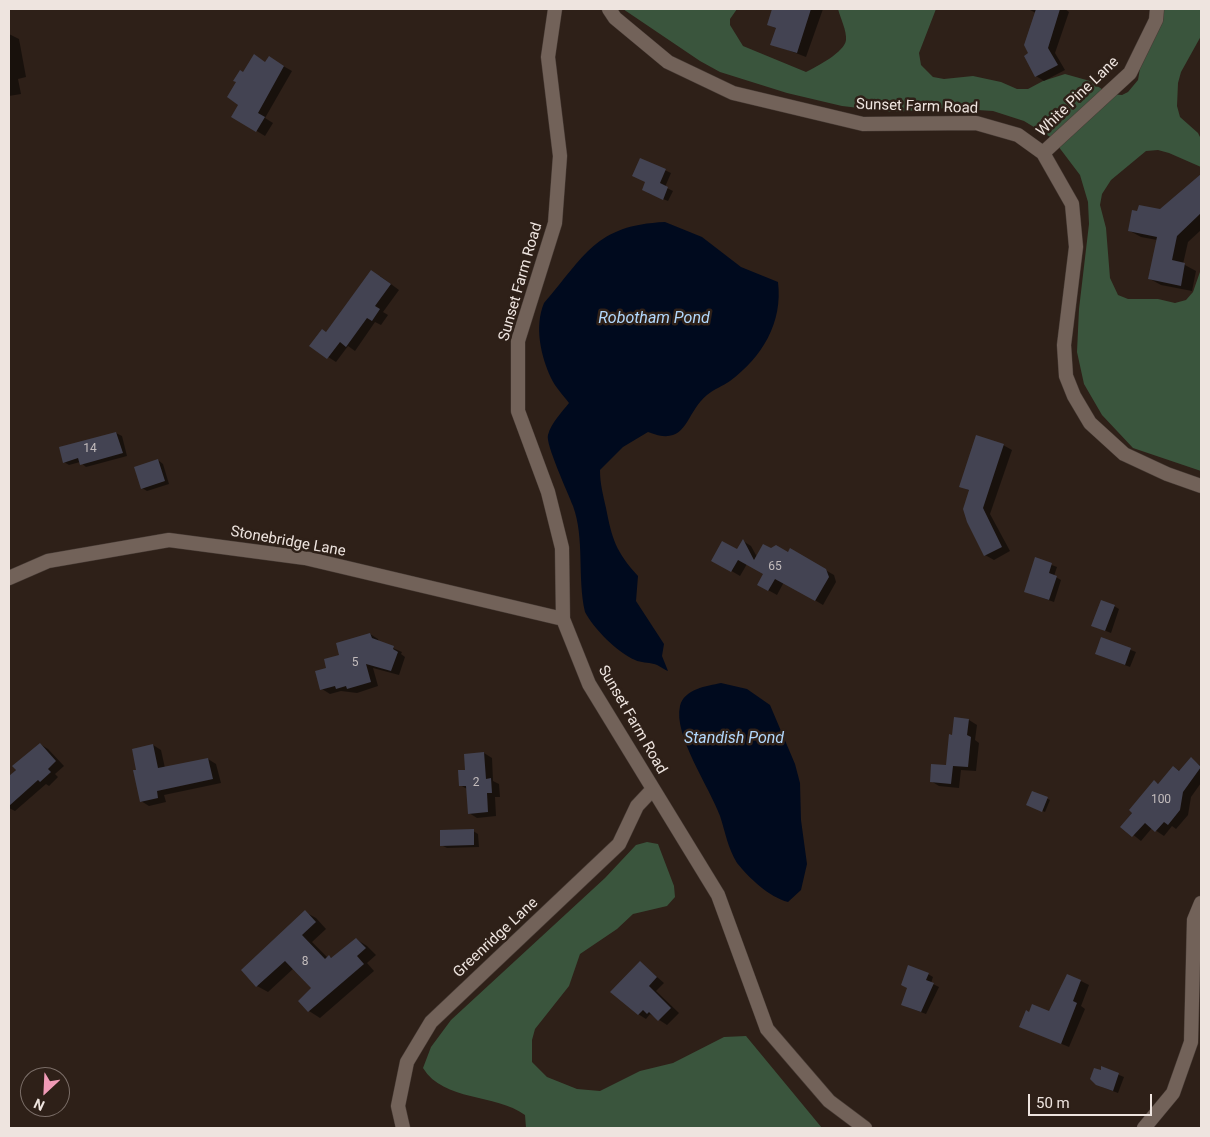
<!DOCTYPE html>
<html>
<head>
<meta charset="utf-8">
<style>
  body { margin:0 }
  #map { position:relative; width:1210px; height:1137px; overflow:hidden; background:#2e2018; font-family:Roboto,sans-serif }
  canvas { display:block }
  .frame { position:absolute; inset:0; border:10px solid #eee4df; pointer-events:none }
  .north { position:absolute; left:20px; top:1067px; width:50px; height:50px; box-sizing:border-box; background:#2e2018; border:1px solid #7b6e68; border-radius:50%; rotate:205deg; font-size:14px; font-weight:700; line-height:20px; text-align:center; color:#eee4df }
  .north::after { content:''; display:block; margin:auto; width:18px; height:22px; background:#f09ab6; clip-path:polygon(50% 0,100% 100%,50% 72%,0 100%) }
  .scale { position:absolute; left:1028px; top:1094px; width:124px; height:22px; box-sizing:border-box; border:2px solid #eee4df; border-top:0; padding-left:6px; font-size:15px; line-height:18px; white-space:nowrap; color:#eee4df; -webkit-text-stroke:4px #2e2018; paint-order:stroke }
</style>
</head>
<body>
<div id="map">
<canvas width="1210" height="1137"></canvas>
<div class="frame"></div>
<div class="north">N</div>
<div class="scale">50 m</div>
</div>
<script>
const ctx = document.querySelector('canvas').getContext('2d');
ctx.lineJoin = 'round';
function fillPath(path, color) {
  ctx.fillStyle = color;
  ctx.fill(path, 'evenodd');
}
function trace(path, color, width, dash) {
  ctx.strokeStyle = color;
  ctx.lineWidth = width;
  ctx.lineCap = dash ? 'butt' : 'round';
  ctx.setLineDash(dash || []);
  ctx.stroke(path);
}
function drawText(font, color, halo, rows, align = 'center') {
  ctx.font = font + ' Roboto,sans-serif';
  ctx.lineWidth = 5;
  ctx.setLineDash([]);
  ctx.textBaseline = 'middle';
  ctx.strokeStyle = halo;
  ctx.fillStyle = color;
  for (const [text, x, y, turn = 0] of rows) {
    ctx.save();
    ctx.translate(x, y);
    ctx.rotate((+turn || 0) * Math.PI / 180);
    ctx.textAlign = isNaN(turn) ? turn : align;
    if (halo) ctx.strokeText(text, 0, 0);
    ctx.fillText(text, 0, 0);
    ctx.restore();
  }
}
fillPath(new Path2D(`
  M623 9H737L730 19V25L743 46 806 72C816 67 845 52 846 40 847 31 840 17 838 9H936L919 53 921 65 933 77 944 79 973 76 1001 82 1017 89H1028L1043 81 1065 74 1090 81 1109 94 1122 95 1128 92 1138 80 1143 51 1159 9H1201V36L1181 72 1178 83 1177 106 1180 117 1198 133 1201 139V167L1169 153 1158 150 1146 151 1111 180 1102 194 1100 205 1106 228 1110 278 1118 295 1128 299H1158L1175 303 1186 300 1193 292 1201 269V471L1133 448 1102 415 1084 384 1077 352 1079 309 1089 224 1088 202 1080 175 1052 138 1024 121 993 111 947 108 894 112 842 106 787 93 720 72 700 61Z
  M647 842 658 844 674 886 675 897 667 906 633 914 617 929 580 954 569 986 535 1029 532 1040V1062L547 1077 577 1089 600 1091 640 1071 673 1063 724 1037 746 1036 822 1128H526L525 1115C495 1093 444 1102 423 1068L431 1047 451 1020 605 878 636 845Z`), '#3a553d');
fillPath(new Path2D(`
  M665 222 702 237 741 267 778 282C783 323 762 357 730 381 723 386 714 389 707 395 684 414 688 448 648 432L623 447 600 470C600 484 603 494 606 508 612 539 616 552 638 576L636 601 664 644 662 656 668 671C663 669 659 665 654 664 648 662 641 663 635 660 618 653 593 628 585 612 577 577 585 539 573 506 568 493 545 443 548 435 551 423 562 412 569 403 564 396 555 387 551 378 541 356 534 327 544 303 585 256 595 225 665 222Z
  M721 683 747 689 770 705 795 764 800 783 801 820 807 864 801 890 788 902C769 897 749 878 737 863 728 849 725 831 720 816 710 788 673 735 680 706 684 689 707 686 721 683Z`), '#000a1e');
fillPath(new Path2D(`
  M774 9 791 11 792 9H823L806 57 772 44 777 29 769 25Z
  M1028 9H1065L1069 12 1055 53 1065 70 1044 81 1036 76 1025 56 1029 54 1036 13Z
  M9 34 19 39 26 77 18 79 21 94 9 96Z
  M269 58 292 71 265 118 273 123 265 136 232 116 240 104 243 73 266 63Z
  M641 159 671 173 665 187 673 191 668 201 648 193Z
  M1201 175V230L1188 242 1183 264 1196 271 1192 291 1161 285 1150 279 1157 240 1141 237 1130 231 1160 211Z
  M380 276 399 290 383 312 388 315 381 325 375 322 355 351 348 346 336 362 311 346 327 333Z
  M116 433 122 436 127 456 86 467 80 462 69 465 64 462Z
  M1003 445 1012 450 990 514 1010 551 994 560 985 555 970 491 960 486Z
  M158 460 163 464 169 484 147 491 142 488Z
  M743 541 751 546 757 557 788 553 790 550 834 575 836 582 823 605 784 582 777 595 759 585 765 574 747 564 740 576 713 560 738 551Z
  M1036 559 1057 567 1054 576 1061 580 1054 602 1031 594Z
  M1114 606 1119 609 1111 633 1093 626Z
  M370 634 378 639 379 642 402 652 401 654 405 657 399 675 373 668 378 686 357 693 341 691 330 694 322 689 327 668Z
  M1102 639 1136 652 1130 667 1101 656Z
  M969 720 977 725 975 740 979 743 976 771 961 770 959 788 939 786 931 781 947 766 953 736Z
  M40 744 48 749 64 766 55 774 58 777 49 786 46 784 15 811 9 808V777Z
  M153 745 161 750 165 768 208 759 216 764 221 783 164 795 166 802 149 806 141 801 138 771Z
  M484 753 492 758 493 781 499 784 500 797H495L496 816 477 818 469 813 467 789 460 785 466 771Z
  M1191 759 1201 766V783L1191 797 1188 815 1176 829 1172 826 1164 836 1152 828 1141 841 1122 826 1155 782 1159 784 1173 767 1180 771Z
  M1033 792 1050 800 1045 812 1028 805Z
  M473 831 478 834 479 847 447 848 441 845Z
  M305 912 316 918 326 929 312 942 328 958 329 957 333 958 356 939 367 946 376 955 367 963 374 971 320 1018 309 1011 299 1001 312 988 294 968 268 992 257 986Z
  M641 963 664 983 656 991 679 1013 667 1025 650 1014 646 1019 638 1014Z
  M928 974 933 977 931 983 939 987 926 1014 907 1007Z
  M1081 981 1089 985 1081 1006 1085 1009 1069 1047 1021 1027 1030 1014 1050 1012Z
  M1102 1068 1124 1077 1118 1093 1102 1087Z`), '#0007');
fillPath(new Path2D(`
  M772 9H811L797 53 770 45 776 28 767 25Z
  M1036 9H1060L1048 48 1058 65 1035 77 1024 56 1028 53 1024 45Z
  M254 54 265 62 269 56 284 66 258 113 265 117 256 132 231 117 238 105 227 97 236 82 233 81 240 70 243 72Z
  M640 158 666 169 660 183 668 187 663 200 642 190 645 182 632 176Z
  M1201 174V213L1177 236 1172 260 1185 263 1181 286 1148 279 1157 237 1128 231 1132 210 1137 211 1139 205 1160 209Z
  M371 270 391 284 375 306 380 309 372 321 367 318 346 347 340 342 327 359 309 346 322 329 326 332Z
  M116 432 123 453 80 465 78 458 63 463 59 447Z
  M976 435 1004 444 983 508 1002 547 984 556 967 522 963 509 969 490 959 487Z
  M158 459 165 481 141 489 134 467Z
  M743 539 754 560 763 544 771 548 776 545 788 552 790 548 826 569 829 577 815 601 775 579 768 591 757 585 763 574 738 560 731 572 711 561 722 541 737 549Z
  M1035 557 1052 563 1049 573 1057 576 1049 600 1024 592Z
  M1101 600 1115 605 1105 631 1091 626Z
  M370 633 372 638 394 646 393 649 398 652 391 671 366 664 371 682 347 689 346 686 336 689 335 686 320 690 315 671 326 668 324 659 339 655 336 643Z
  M1101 637 1131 648 1125 665 1095 654Z
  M954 717 969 719 967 735 971 737 968 767 953 766 951 784 930 782 931 764 946 765 949 734 952 735Z
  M40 743 56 761 48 769 51 772 40 782 38 780 9 806V776L16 770 12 766Z
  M153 744 158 768 208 758 213 779 157 791 158 798 140 802 133 770H136L132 749Z
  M484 752 486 779 491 778 492 793H487L488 812 468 814 466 786H459L458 770H465L464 754Z
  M1191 757 1201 767 1183 792 1180 810 1168 825 1164 822 1155 832 1145 823 1132 837 1120 827 1132 813 1129 810 1154 780 1158 784 1173 766 1179 771Z
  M1032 791 1048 797 1042 812 1026 805Z
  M474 829V845L440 846V830Z
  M305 910 316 922 302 935 325 959 329 955 331 958 356 938 366 948 357 956 364 964 308 1012 298 1001 311 988 285 961 256 987 241 970Z
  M640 961 657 977 649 986 671 1008 658 1021 649 1012 647 1014 643 1010 638 1015 610 992Z
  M908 965 929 973 926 980 934 983 921 1012 901 1005 907 988 901 985Z
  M1067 974 1081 980 1073 1001 1077 1003 1061 1044 1019 1027 1026 1010 1029 1012 1032 1004 1049 1011Z
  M1101 1066 1119 1073 1113 1091 1096 1085 1090 1079 1094 1068 1101 1070Z`), '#434352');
const street = new Path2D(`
  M555 9 548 57 560 156 555 223 518 341V411L548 492 562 548 563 619 589 684 718 895 767 1029 829 1101 865 1128
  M609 9 615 18 668 62 733 93 863 124 976 123 1018 135 1043 153 1072 204 1076 247 1064 345 1066 376 1074 396 1090 423 1124 454 1167 474 1201 486
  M1043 153 1130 73 1156 20 1157 9
  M9 578 48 561 169 540 305 558 563 619
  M403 1128 398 1106 407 1062 431 1022 619 844 637 806 653 789
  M1144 1128 1173 1093 1191 1042 1194 920 1201 903`);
trace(street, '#463a34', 15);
trace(street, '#726259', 14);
drawText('12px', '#c3bcbc', null, [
  ["14",90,449],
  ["65",775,567],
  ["5",355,663],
  ["2",476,783],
  ["100",1161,800],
  ["8",305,962]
]);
drawText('15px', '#eee4df', '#2e2018', [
  ["White Pine Lane",1078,97,-44],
  ["Sunset Farm Road",917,107,2],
  ["Sunset Farm Road",521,282,-74],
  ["Stonebridge Lane",288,542,10],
  ["Sunset Farm Road",632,720,60],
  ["Greenridge Lane",496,938,-43]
]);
drawText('italic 16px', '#b2d8fd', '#2e2018', [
  ["Robotham Pond",654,319],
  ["Standish Pond",734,739]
]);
</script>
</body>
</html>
